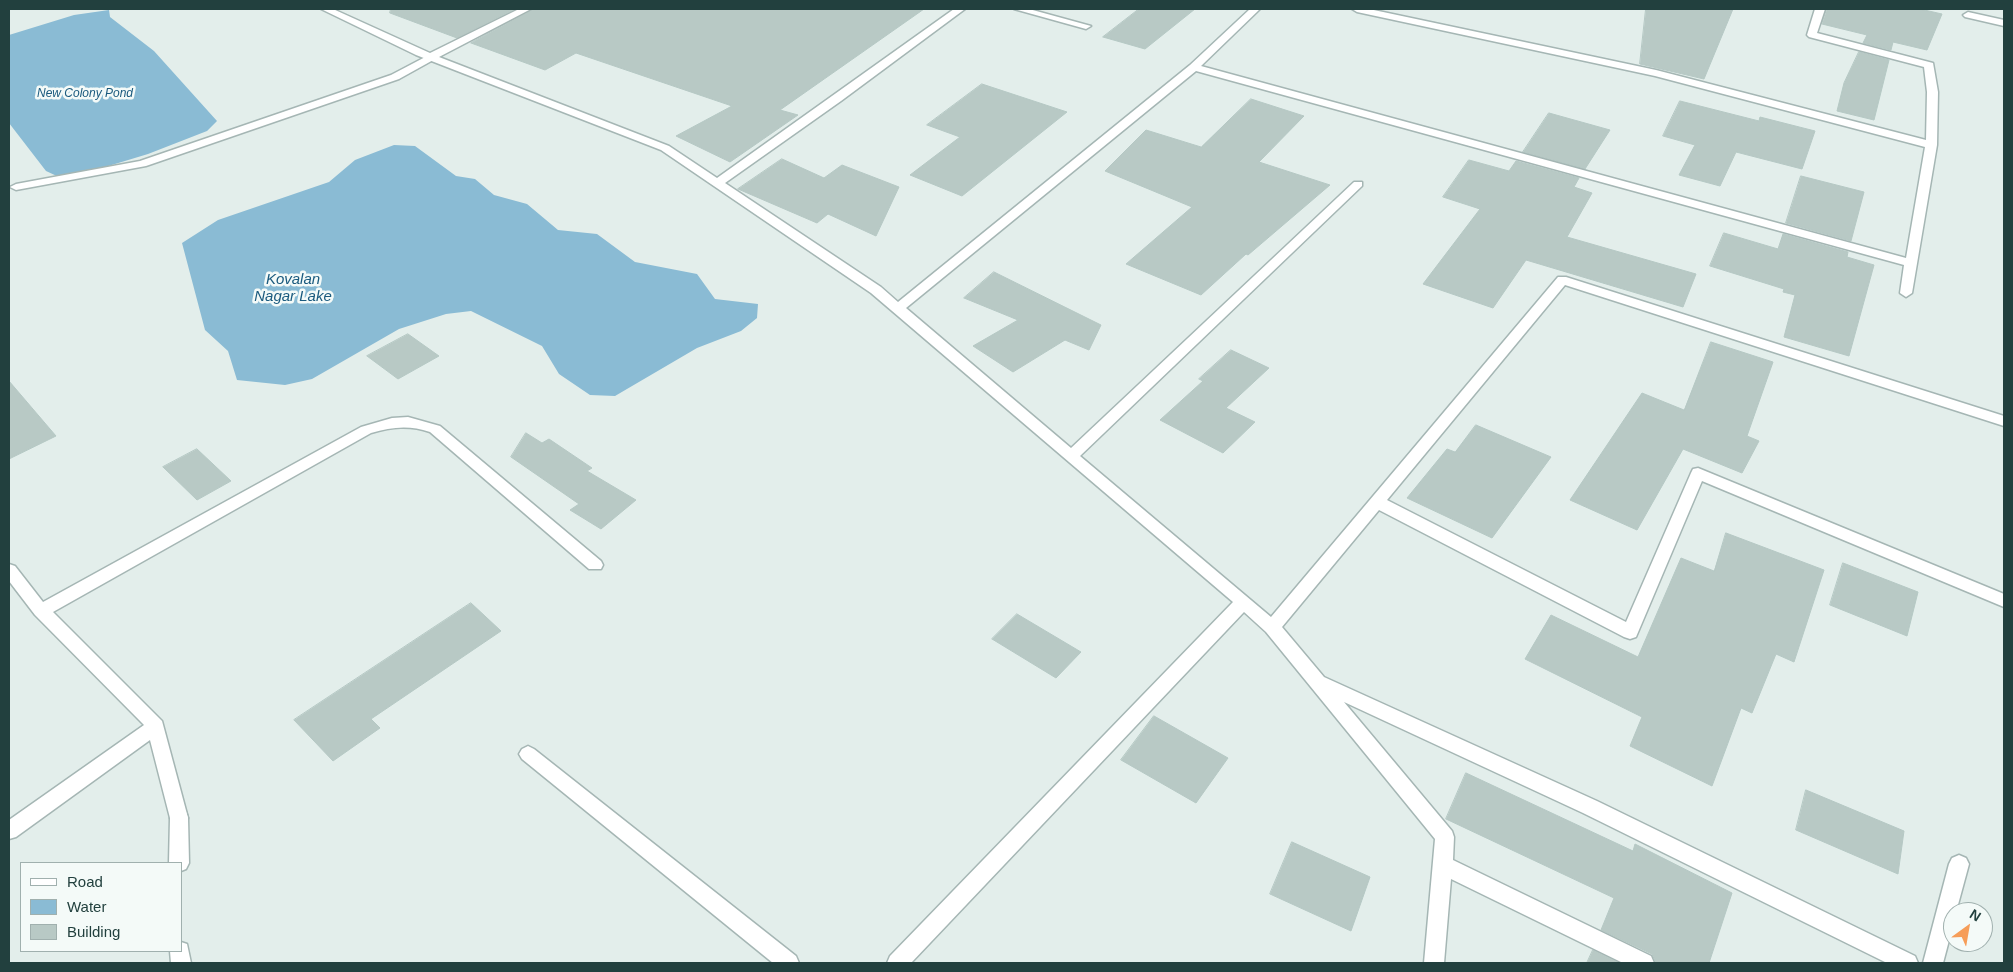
<!DOCTYPE html>
<html>
<head>
<meta charset="utf-8">
<style>
  body { margin:0 }
  #map { position:relative; width:2013px; height:972px; overflow:hidden; background:#e3eeeb; font-family:Helvetica,sans-serif }
  canvas { display:block }
  .frame { position:absolute; inset:0; border:10px solid #22403e; pointer-events:none }
  .legend { position:absolute; left:20px; top:862px; width:162px; height:90px; box-sizing:border-box; background:#f4faf8; border:1px solid #a0b0ae; margin:0; padding:6px 9px; list-style:none; font-size:15px; color:#22403e }
  .legend li { display:flex; align-items:center; gap:10px; height:25px }
  .legend b { width:25px; border:1px solid #a0b0ae }
  .north { position:absolute; left:1943px; top:902px; width:50px; height:50px; box-sizing:border-box; background:#f4faf8; border:1px solid #a0b0ae; border-radius:50%; rotate:32deg; font-size:14px; font-weight:700; line-height:20px; text-align:center; color:#22403e }
  .north::after { content:''; display:block; margin:auto; width:18px; height:22px; background:#f69d59; clip-path:polygon(50% 0,100% 100%,50% 72%,0 100%) }
</style>
</head>
<body>
<div id="map">
<canvas width="2013" height="972"></canvas>
<div class="frame"></div>
<ul class="legend">
<li><b style="height:6px;background:#fff"></b>Road</li>
<li><b style="height:14px;background:#8abbd4"></b>Water</li>
<li><b style="height:14px;background:#b8c9c5"></b>Building</li>
</ul>
<div class="north">N</div>
</div>
<script>
const ctx = document.querySelector('canvas').getContext('2d');
ctx.lineJoin = 'round';
function fillPath(path, color) {
  ctx.fillStyle = color;
  ctx.fill(path, 'evenodd');
}
function trace(path, color, width, dash) {
  ctx.strokeStyle = color;
  ctx.lineWidth = width;
  ctx.lineCap = dash ? 'butt' : 'round';
  ctx.setLineDash(dash || []);
  ctx.stroke(path);
}
function drawText(font, color, halo, rows, align = 'center') {
  ctx.font = font + ' Helvetica,sans-serif';
  ctx.lineWidth = 5;
  ctx.setLineDash([]);
  ctx.textBaseline = 'middle';
  ctx.strokeStyle = halo;
  ctx.fillStyle = color;
  for (const [text, x, y, turn = 0] of rows) {
    ctx.save();
    ctx.translate(x, y);
    ctx.rotate((+turn || 0) * Math.PI / 180);
    ctx.textAlign = isNaN(turn) ? turn : align;
    if (halo) ctx.strokeText(text, 0, 0);
    ctx.fillText(text, 0, 0);
    ctx.restore();
  }
}
fillPath(new Path2D(`
  M109 10 110 17 154 51 217 121 207 131 148 154 82 174 59 177 46 171 9 123V35L74 15Z
  M394 145 415 146 456 176 475 179 494 195 527 204 558 230 597 234 635 262 697 274 715 299 758 304 757 318 741 331 697 348 615 396 590 395 559 374 542 346 471 311 446 314 399 329 312 379 285 385 237 380 228 351 205 330 182 243 218 220 329 182 355 160Z`), '#8abbd4');
const building = new Path2D(`
  M391 9H515L457 38 390 13Z
  M533 9H924L780 110 798 115 730 162 676 136 732 106 576 53 545 70 471 43Z
  M1139 9H1195L1145 49 1103 37Z
  M1646 9H1733L1704 79 1640 64Z
  M1827 9H1920L1942 14 1927 50 1893 42 1891 50 1863 43 1867 35 1822 24Z
  M1859 52 1889 60 1874 120 1837 111 1844 83Z
  M982 84 1067 112 962 196 910 175 960 137 927 125Z
  M1251 99 1304 116 1259 162 1330 185 1248 255 1246 254 1201 295 1126 264 1192 207 1105 171 1146 130 1201 147Z
  M1680 101 1759 121 1760 117 1815 131 1802 169 1736 152 1720 186 1679 175 1695 145 1663 136Z
  M1549 113 1610 130 1585 169 1523 152Z
  M782 159 824 178 842 165 899 187 876 236 828 214 817 223 738 189Z
  M1469 160 1509 171 1516 161 1579 178 1574 187 1592 193 1567 237 1696 274 1683 307 1526 260 1493 308 1423 284 1480 209 1443 197Z
  M1801 176 1864 192 1851 241 1786 223Z
  M1724 233 1778 249 1783 234 1848 252 1847 257 1874 265 1849 356 1784 337 1795 295 1783 292 1784 289 1710 266Z
  M994 272 1101 325 1089 350 1065 340 1013 372 973 346 1018 320 964 298Z
  M408 334 439 356 398 379 367 356Z
  M1711 342 1773 362 1747 436 1759 441 1742 473 1683 449 1637 530 1570 500 1642 393 1684 410Z
  M1231 350 1269 368 1226 408 1255 422 1223 453 1160 420 1203 381 1199 379Z
  M9 381 56 436 9 459Z
  M1476 425 1551 457 1492 538 1407 498 1447 449 1455 452Z
  M526 433 542 443 549 439 592 468 587 471 636 500 601 529 570 510 579 504 511 457Z
  M197 449 231 481 197 500 163 467Z
  M1726 533 1824 570 1794 662 1776 654 1752 713 1741 708 1712 786 1630 746 1642 717 1525 659 1551 615 1638 657 1681 558 1714 571Z
  M1843 563 1918 592 1907 636 1830 605Z
  M471 603 501 631 371 719 380 728 333 761 294 720Z
  M1017 614 1081 652 1056 678 992 639Z
  M1154 716 1228 758 1196 803 1121 760Z
  M1466 773 1633 851 1635 844 1732 893 1709 963H1656L1652 954 1601 930 1614 898 1446 819Z
  M1806 790 1904 831 1898 874 1796 830Z
  M1292 842 1370 877 1351 931 1270 894Z
  M1593 950 1619 963H1587Z`);
fillPath(building, '#b8c9c5');
trace(building, '#b5c8c4', 1);
const lane = new Path2D(`
  M431 54 435 55V59L399 79 146 166 16 190 10 187 16 184 140 161 391 75Z
  M179 810 186 812 188 818 189 863 186 869 181 871V863H169L170 818 172 812Z
  M181 942 187 944 191 963H171L170 951H181Z`);
const street = new Path2D(`
  M321 9H333L430 53 519 9H531L439 57 669 146 717 178 954 9H965L841 101 725 183 881 287 898 302 1190 65 1250 9H1260L1201 66 1906 258 1925 147 1655 76 1357 12 1352 9H1369L1656 70 1926 140 1927 92 1924 67 1809 37 1807 35 1815 9H1825L1817 33 1933 63 1938 92 1937 145 1912 293 1906 297 1900 293 1904 265 1196 71 906 308 1071 448 1354 182H1362V186L1080 456 1271 617 1558 277H1566L2004 416V426L1565 285 1387 500 1626 622 1691 473 1693 469 1698 468 2004 594V607L1702 481 1636 637 1630 639 1624 637 1379 510 1282 627 1324 677 1597 801 1915 956 1918 963H1887L1583 813 1344 702 1452 831 1454 837 1453 860 1651 956 1654 963H1623L1451 879 1444 963H1424L1435 839 1266 632 1244 612 911 963H887L890 956 1233 602 871 293 661 150 416 55Z
  M1014 9H1029L1091 26 1086 29Z
  M1968 12 2004 20V26L1965 17 1963 15Z
  M408 417 440 426 601 561 603 565 601 569H589L430 432C409 425 392 427 371 433L53 612 162 721 188 818 186 824 179 826 172 824 170 818 150 740 16 837 9 839V820L144 725 35 615 9 581V564L15 566 43 602 361 427 392 418Z
  M528 746 534 749 796 956 799 963H773L522 759 519 754 522 749Z
  M1959 855 1966 858 1969 864 1956 912H1953V925L1943 963H1923L1949 864 1952 858Z`);
trace(lane, '#a5b6b4', 3);
trace(street, '#a5b6b4', 3);
fillPath(lane, '#fff');
fillPath(street, '#fff');
drawText('italic 12px', '#1a5a7e', '#f4faf8', [
  ["New Colony Pond",85,94]
]);
drawText('italic 15px', '#1a5a7e', '#f4faf8', [
  ["Kovalan",293,280],
  ["Nagar Lake",293,297]
]);
</script>
</body>
</html>
